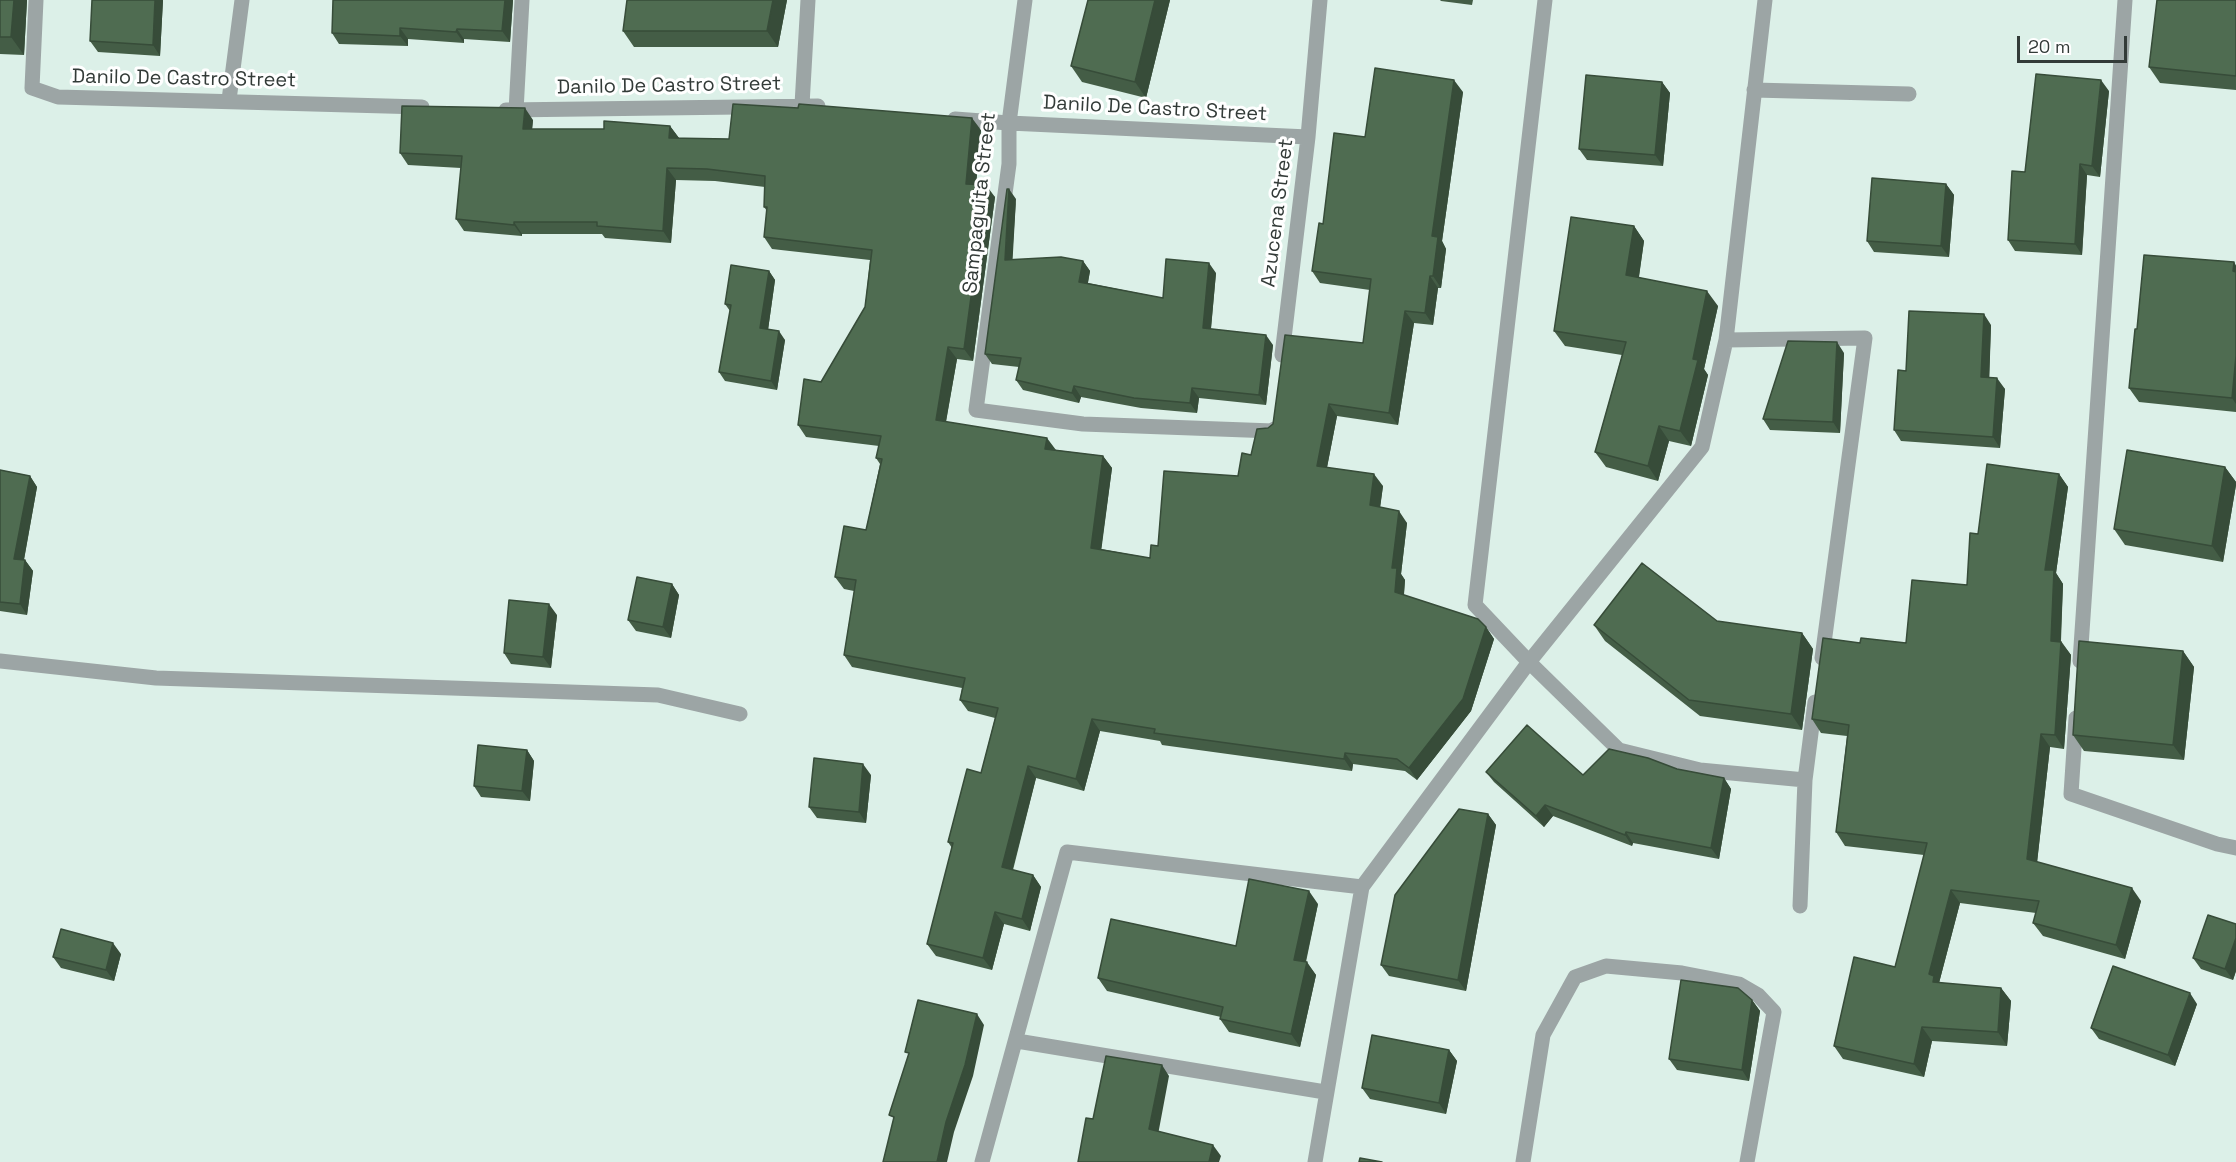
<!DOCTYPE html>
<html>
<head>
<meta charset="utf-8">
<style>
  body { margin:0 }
  #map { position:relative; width:2236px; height:1162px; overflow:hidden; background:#dcf0e8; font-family:"Space Grotesk",sans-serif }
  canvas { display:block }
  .scale { position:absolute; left:2017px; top:36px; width:110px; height:27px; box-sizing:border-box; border:3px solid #333b38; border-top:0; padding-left:8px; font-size:18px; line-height:21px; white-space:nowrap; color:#333b38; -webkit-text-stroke:4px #fff; paint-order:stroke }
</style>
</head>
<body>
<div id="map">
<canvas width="2236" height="1162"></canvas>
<div class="scale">20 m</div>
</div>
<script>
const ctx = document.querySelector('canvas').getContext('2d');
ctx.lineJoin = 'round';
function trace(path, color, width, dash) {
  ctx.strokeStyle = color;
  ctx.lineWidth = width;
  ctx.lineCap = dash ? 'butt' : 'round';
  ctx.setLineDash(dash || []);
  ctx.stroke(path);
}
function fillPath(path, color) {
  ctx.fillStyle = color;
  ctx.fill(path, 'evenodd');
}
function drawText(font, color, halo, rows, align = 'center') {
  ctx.font = font + ' "Space Grotesk",sans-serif';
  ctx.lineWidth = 6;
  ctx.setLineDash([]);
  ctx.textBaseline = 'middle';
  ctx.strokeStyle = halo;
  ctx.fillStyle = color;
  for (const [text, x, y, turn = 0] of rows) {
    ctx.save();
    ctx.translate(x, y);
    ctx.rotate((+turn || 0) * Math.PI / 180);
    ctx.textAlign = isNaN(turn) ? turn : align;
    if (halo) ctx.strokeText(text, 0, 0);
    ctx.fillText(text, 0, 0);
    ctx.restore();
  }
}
trace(new Path2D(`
  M36 0 32 88 58 97 422 107
  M1025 0 1009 123V164L976 410 1083 424 1273 431 1274 429
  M1545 0 1475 605 1529 662 1619 750 1700 770 1805 780 1800 906
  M1754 90 1909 94
  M229 100 242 0
  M802 105 808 0
  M506 110 818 106
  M516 111 522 0
  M955 119 1009 123 1308 137
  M1726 340 1865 338 1822 658
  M1282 355 1308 137 1320 0
  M0 661 156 678 658 695 740 714
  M2080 661 2125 0
  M2076 718 2071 794 2217 844 2236 848
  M1805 780 1815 702
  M1017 1041 1325 1092
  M982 1162 1067 852 1362 887
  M1315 1162 1362 887 1529 662 1702 447 1726 340 1765 0
  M1523 1162 1543 1035 1575 977 1606 966 1682 973 1739 984 1758 995 1774 1012 1747 1162`), '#9ca5a5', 15);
fillPath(new Path2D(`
  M0 0H27L24 55 0 54Z
  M163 0 160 56 98 52 90 41Z
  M513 0 510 42 464 39V43L408 39V46L339 44 332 33Z
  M787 0 778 47H634L623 31Z
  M1088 0H1170L1146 98 1082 82 1071 66Z
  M1440 0H1473L1472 5 1441 1Z
  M2236 0V90L2160 83 2149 67Z
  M1662 82 1670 93 1663 166 1587 160 1579 149Z
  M2109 91 2100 177 2087 175 2082 255 2015 251 2008 240 2025 172Z
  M1463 92 1442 241 1446 249 1441 288H1438L1433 325 1414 323 1398 425 1337 416 1327 467 1383 486 1380 507 1407 523 1401 574 1405 580 1404 595 1486 627 1494 639 1471 711 1417 780 1405 771 1353 764 1352 771 1162 745 1160 741 1100 731 1084 791 1036 778 1013 870 1033 875 1041 887 1030 931 1004 924 992 970 936 956 927 944 952 848 948 842 981 773 995 718 968 711 960 700 962 688 852 667 844 655 854 591 844 589 835 577 866 530 880 464 876 458 879 446 806 437 798 425 821 382 865 307 870 260 772 249 764 237 767 211 764 207 765 187 715 181 676 180 671 243 605 238 602 234H522V236L464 231 456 219 461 168 408 165 400 153 533 120 532 129H604L670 126 679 138 729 139 981 130 976 185 995 197 973 361 957 359 946 422 1056 450 1103 456 1112 468 1101 549 1150 558 1158 546 1238 476 1268 428 1363 343 1370 290 1320 283 1312 271 1323 224 1365 137Z
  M1946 184 1954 195 1949 257 1874 252 1867 241Z
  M1016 199 1012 259 1083 261 1090 271 1088 283 1163 298 1216 273 1211 329 1273 345 1266 405 1199 398 1197 413 1141 408 1081 397 1079 403 1023 390 1016 380 1019 367 992 364 985 354Z
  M1634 226 1644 241 1639 277 1718 306 1704 369 1708 375 1691 446 1669 441 1658 481 1606 467 1595 452 1622 355 1565 346 1554 331Z
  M2234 262 2236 266V412L2139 402 2129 388 2137 329Z
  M769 271 775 280 768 330 785 340 777 390 725 381 719 372 730 311 725 304Z
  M1991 325 1989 377 2005 389 2000 448 1901 441 1894 430 1906 371Z
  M1844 353 1840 433 1770 430 1763 419Z
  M2225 467 2236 482V485L2223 562 2125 545 2114 529Z
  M0 470 30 476 37 487 24 560H25L33 571 27 615 0 611Z
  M2059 474 2068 487 2056 573 2063 584 2061 641 2071 655 2064 749 2050 747 2037 862 2141 901 2125 959 2043 936 2033 923 2036 913 1960 903 1939 983 2001 988 2011 1001 2007 1046 1932 1041 1924 1077 1843 1059 1834 1046 1895 967 1924 855 1845 846 1836 832 1847 736 1821 733 1812 719 1860 643H1906L1967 585 1978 534Z
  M672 584 679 595 671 638 636 631 628 620Z
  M557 615 551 668 511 664 504 653Z
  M1594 625 1802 633 1813 649 1802 730 1700 716 1605 641Z
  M2183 651 2194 667 2184 760 2084 751 2073 735Z
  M527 750 534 761 530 801 481 797 474 786Z
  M1677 769 1724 778 1731 789 1719 859 1633 843 1632 846 1553 816 1544 827 1494 782 1486 772 1583 775Z
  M871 775 866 823 817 818 809 807Z
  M1488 814 1496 825 1466 991 1389 976 1381 965Z
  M1318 904 1306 962 1316 975 1300 1047 1229 1032 1220 1019 1221 1017 1107 991 1098 978 1236 946Z
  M2236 924V971L2233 980 2201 969 2193 958Z
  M121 954 114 981 61 968 53 957Z
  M1752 1000 1760 1011 1749 1081 1677 1070 1669 1059Z
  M2197 1004 2175 1066 2099 1039 2091 1028Z
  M1449 1050 1457 1061 1446 1114 1370 1099 1362 1088Z`), '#445d46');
fillPath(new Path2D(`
  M14 0H27L24 55 11 37Z
  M155 0H163L160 56 153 45Z
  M505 0H513L510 42 502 31Z
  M773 0H787L778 47 767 31Z
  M1155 0H1170L1146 98 1135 82Z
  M400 28 408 39V46L400 36Z
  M457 29 464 39V43L456 32Z
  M1454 80 1463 92 1442 241 1446 249 1441 288 1433 276 1432 236Z
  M2101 80 2109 91 2100 177 2092 166Z
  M1662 82 1670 93 1663 166 1655 155Z
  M525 108 533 120 531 141 523 129Z
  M972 118 981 130 975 196 966 184Z
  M670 126 679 138H669Z
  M2080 164 2087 175 2082 255 2075 244Z
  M667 168 676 180 671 243 663 231Z
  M1946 184 1954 195 1949 257 1941 246Z
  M986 185 995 197 973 361 964 349Z
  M1009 189 1016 199 1012 270 1005 260Z
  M514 222 522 234V236L514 225Z
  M1634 226 1644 241 1637 289 1626 275Z
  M1083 261 1090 271 1086 292 1079 282Z
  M2234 262 2236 266V276L2233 271Z
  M1209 263 1216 273 1210 338 1203 328Z
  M769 271 775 280 767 337 760 328Z
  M1430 276 1438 288 1433 325 1425 313Z
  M1707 291 1718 306 1704 369 1708 375 1691 446 1680 431 1693 359Z
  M1405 311 1414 323 1398 425 1389 413Z
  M1984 314 1991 325 1989 388 1981 377Z
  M779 331 785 340 777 390 771 381Z
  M1266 335 1273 345 1266 405 1259 395Z
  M1837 342 1844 353 1840 433 1833 422Z
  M948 347 957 359 944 432 936 420Z
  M2236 356V404L2232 398Z
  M1997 378 2005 389 2000 448 1993 437Z
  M1074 386 1081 397 1079 403 1072 393Z
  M1192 388 1199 398 1197 413 1190 403Z
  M1329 404 1337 416 1325 478 1317 466Z
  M1659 426 1669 441 1658 481 1648 466Z
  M1047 438 1056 450 1045 449Z
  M1103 456 1112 468 1100 560 1091 548Z
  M2225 467 2236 482V485L2223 562 2212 546Z
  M1374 474 1383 486 1379 516 1370 505Z
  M2059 474 2068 487 2056 573 2063 584 2060 654 2051 641 2045 570Z
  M30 476 37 487 22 570 14 559Z
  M1399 511 1407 523 1401 574 1405 580 1403 604 1395 592 1392 568Z
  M25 560 33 571 27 615 20 604Z
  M672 584 679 595 671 638 663 627Z
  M549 604 557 615 551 668 543 657Z
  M1486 627 1494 639 1471 711 1417 780 1409 768Z
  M1802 633 1813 649 1802 730 1791 714Z
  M2061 642 2071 655 2064 749 2055 735Z
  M2183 651 2194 667 2184 760 2173 745Z
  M1092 719 1100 731 1084 791 1076 779Z
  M2041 734 2050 747 2036 872 2027 859Z
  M527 750 534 761 530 801 522 791Z
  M1345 753 1353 764 1352 771 1344 759Z
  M863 764 871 775 866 823 859 812Z
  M1028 766 1036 778 1010 879 1002 867Z
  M1724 778 1731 789 1719 859 1711 848Z
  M1545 805 1553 816 1544 827 1536 816Z
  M1488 814 1496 825 1466 991 1458 980Z
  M1626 832 1633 843 1632 846 1625 835Z
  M1033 875 1041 887 1030 931 1022 919Z
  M2132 888 2141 901 2125 959 2116 945Z
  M1951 890 1960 903 1939 983 1933 982 1929 974Z
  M1309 891 1318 904 1303 973 1294 960Z
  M995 912 1004 924 992 970 983 958Z
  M2236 938V971L2233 980 2225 969Z
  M113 943 121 954 114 981 106 970Z
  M1307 962 1316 975 1300 1047 1291 1034Z
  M2001 988 2011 1001 2007 1046 1998 1032Z
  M2190 993 2197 1004 2175 1066 2168 1055Z
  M1752 1000 1760 1011 1749 1081 1742 1070Z
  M977 1014 984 1025 973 1076 954 1132 947 1162H937L946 1122Z
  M1922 1027 1932 1041 1924 1077 1914 1064Z
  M1449 1050 1457 1061 1446 1114 1439 1103Z
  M1162 1065 1169 1076 1157 1140 1149 1129Z
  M1213 1145 1221 1156 1219 1162H1209Z`), '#374c39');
const building = new Path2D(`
  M0 0H14L11 37H0Z
  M92 0H155L153 45 90 41Z
  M333 0H505L502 31 457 29 456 32 400 28V36L332 33Z
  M627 0H773L767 31H623Z
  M1088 0H1155L1135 82 1071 66Z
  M2157 0H2236V76L2149 67Z
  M1375 68 1454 80 1432 236 1438 237 1433 276H1430L1425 313 1405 311 1389 413 1329 404 1317 466 1374 474 1370 505 1399 511 1392 568H1397L1395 592 1478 619 1486 627 1463 699 1409 768 1397 759 1345 753 1344 759 1154 733 1155 729 1092 719 1076 779 1028 766 1002 867 1033 875 1022 919 995 912 983 958 927 944 953 843 948 842 967 769 981 773 998 708 960 700 965 678 844 655 856 580 835 577 844 526 866 530 882 459 876 458 881 436 798 425 804 379 821 382 865 307 872 250 764 237 767 207H764L765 176 707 169 667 168 663 231 597 226V222H514V225L456 219 462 156 400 153 402 106 525 108 523 129H604V121L670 126 669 138 729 139 733 104 798 108 799 104 972 118 966 184 986 185 964 349 948 347 936 420 1047 438 1045 449 1103 456 1091 548 1150 558 1151 545 1158 546 1164 471 1238 476 1242 453 1251 455 1257 429 1268 428 1273 424 1285 335 1363 343 1371 279 1312 271 1319 223 1323 224 1334 133 1365 137Z
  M2036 74 2101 80 2092 166 2080 164 2075 244 2008 240 2012 171 2025 172Z
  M1586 75 1662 82 1655 155 1579 149Z
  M1872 178 1946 184 1941 246 1867 241Z
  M1007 189H1009L1005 260 1061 257 1083 261 1079 282 1163 298 1166 259 1209 263 1203 328 1266 335 1259 395 1192 388 1190 403 1134 398 1074 386 1072 393 1016 380 1021 358 985 354Z
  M1571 217 1634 226 1626 275 1707 291 1693 359 1698 360 1680 431 1659 426 1648 466 1595 452 1626 342 1554 331Z
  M2144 255 2234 262 2233 271 2236 272V356L2232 398 2129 388 2135 329H2137Z
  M731 265 769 271 760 328 779 331 771 381 719 372 731 305 725 304Z
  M1909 311 1984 314 1981 377 1997 378 1993 437 1894 430 1898 370 1906 371Z
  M1788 341 1837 342 1833 422 1763 419Z
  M2127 450 2225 467 2212 546 2114 529Z
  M1987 464 2059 474 2045 570H2054L2051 641 2061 642 2055 735 2041 734 2027 859 2132 888 2116 945 2033 923 2039 901 1951 890 1929 974 1934 976 1933 982 2001 988 1998 1032 1922 1027 1914 1064 1834 1046 1854 957 1895 967 1927 843 1836 832 1849 725 1812 719 1823 638 1860 643 1861 638 1906 643 1912 580 1967 585 1970 533 1978 534Z
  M0 470 30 476 14 559 25 560 20 604 0 602Z
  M1642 563 1717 621 1802 633 1791 714 1689 700 1594 625Z
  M637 577 672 584 663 627 628 620Z
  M509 600 549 604 543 657 504 653Z
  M2079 641 2183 651 2173 745 2073 735Z
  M1527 725 1583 775 1609 749 1648 758 1677 769 1724 778 1711 848 1626 832 1625 835 1545 805 1536 816 1486 772Z
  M478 745 527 750 522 791 474 786Z
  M814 758 863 764 859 812 809 807Z
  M1459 809 1488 814 1458 980 1381 965 1395 895Z
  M1249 879 1309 891 1294 960 1307 962 1291 1034 1220 1019 1223 1007 1098 978 1111 919 1236 946Z
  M2208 915 2236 924V938L2225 969 2193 958Z
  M61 929 113 943 106 970 53 957Z
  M2113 966 2190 993 2168 1055 2091 1028Z
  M1681 980 1738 988 1752 1000 1742 1070 1669 1059Z
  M918 1000 977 1014 965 1065 946 1122 937 1162H883L894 1117 889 1115 909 1053 905 1052Z
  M1372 1035 1449 1050 1439 1103 1362 1088Z
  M1106 1056 1162 1065 1149 1129 1213 1145 1209 1162H1078L1086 1118 1093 1119Z
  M1360 1158 1382 1162H1359Z`);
fillPath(building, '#4f6c51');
trace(building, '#374c39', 1.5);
drawText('20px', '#333b38', '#fff', [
  ["Danilo De Castro Street",184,79,1],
  ["Danilo De Castro Street",669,86,-1],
  ["Danilo De Castro Street",1155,109,3],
  ["Sampaguita Street",980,203,-84],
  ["Azucena Street",1278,213,-83]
]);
</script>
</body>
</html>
